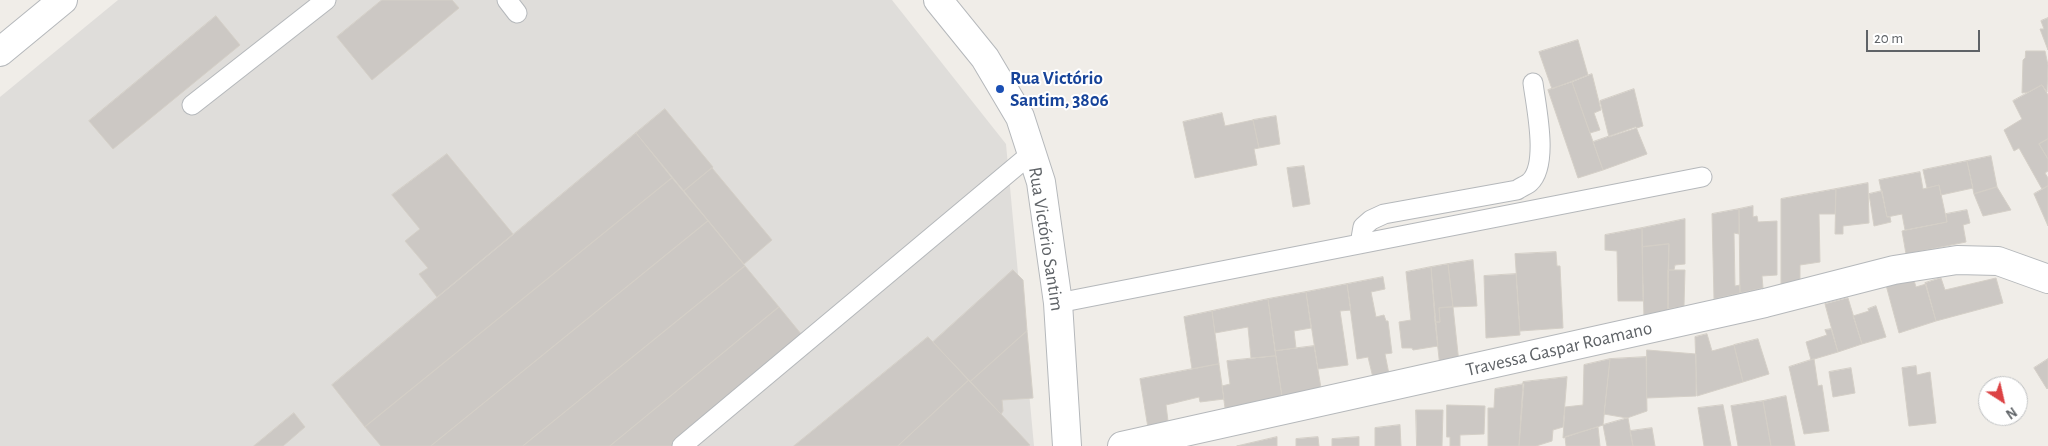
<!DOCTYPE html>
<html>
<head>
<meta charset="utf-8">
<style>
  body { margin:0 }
  #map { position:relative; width:2048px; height:446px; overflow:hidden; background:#f0ede8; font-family:"Alegreya Sans",sans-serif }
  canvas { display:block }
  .north { position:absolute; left:1978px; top:376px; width:50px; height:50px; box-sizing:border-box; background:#fff; border:1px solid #bfc1c2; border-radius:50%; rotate:145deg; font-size:14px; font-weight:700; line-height:20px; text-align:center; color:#5f6367 }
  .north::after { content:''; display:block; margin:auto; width:18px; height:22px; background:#dc4244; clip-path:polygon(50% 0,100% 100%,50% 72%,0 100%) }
  .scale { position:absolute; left:1866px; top:30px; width:114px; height:22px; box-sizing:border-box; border:2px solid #5f6367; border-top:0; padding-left:6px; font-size:15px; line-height:18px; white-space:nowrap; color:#5f6367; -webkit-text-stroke:4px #fff; paint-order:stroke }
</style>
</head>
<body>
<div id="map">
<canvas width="2048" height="446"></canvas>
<div class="north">N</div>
<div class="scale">20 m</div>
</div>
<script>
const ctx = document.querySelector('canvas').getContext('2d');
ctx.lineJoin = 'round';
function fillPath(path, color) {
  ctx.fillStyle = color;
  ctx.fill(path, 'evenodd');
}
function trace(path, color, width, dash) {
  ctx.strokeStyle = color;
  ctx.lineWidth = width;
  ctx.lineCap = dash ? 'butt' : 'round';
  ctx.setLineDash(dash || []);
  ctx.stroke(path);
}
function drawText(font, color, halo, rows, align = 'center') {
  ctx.font = font + ' "Alegreya Sans",sans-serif';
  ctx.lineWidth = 4;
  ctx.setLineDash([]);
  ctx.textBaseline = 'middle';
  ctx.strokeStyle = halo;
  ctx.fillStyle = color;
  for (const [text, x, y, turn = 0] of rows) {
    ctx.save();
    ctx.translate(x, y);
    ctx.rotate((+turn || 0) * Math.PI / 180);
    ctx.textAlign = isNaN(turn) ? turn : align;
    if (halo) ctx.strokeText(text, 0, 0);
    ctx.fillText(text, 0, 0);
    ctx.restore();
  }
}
fillPath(new Path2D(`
  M118 0H892L1006 144 1034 446H0V97Z`), '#dfddda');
const building = new Path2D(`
  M382 0H452L459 8 372 80 337 37Z
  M216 16 240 45 113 149 89 121Z
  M2048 18V50L2040 29H2044L2041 21Z
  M1578 40 1588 75 1552 89 1539 52Z
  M2026 51H2045L2048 65 2047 92 2042 85 2029 92 2022 93 2023 60 2025 58Z
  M1592 74 1601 110 1594 113 1600 130 1590 133 1572 82Z
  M1572 82 1603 170 1578 178 1548 90Z
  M2042 85 2048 95V139L2039 144 2048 159V171L2045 173 2048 178V186L2042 189 2019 148 2014 151 2004 130 2022 119 2013 101Z
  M1634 89 1643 126 1609 137 1600 101Z
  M665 109 713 167 684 191 636 133Z
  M1222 113 1225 126 1253 120 1259 148 1254 149 1257 165 1195 178 1183 122Z
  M1276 116 1280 144 1259 148 1253 120Z
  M1636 127 1647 154 1603 170 1593 142Z
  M636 133 672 178 365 427 332 385Z
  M2048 139V159L2039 144Z
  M447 154 513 234 437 297 419 274 428 268 405 241 420 229 392 195Z
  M1991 156 1997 187 1974 194 1967 161Z
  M1967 161 1973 188 1941 195 1939 185 1927 188 1923 170Z
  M1304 166 1310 204 1293 207 1287 168Z
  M712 168 772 240 744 264 684 191Z
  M1920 172 1923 189 1939 185 1947 222 1905 230 1902 214 1887 217 1879 180Z
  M672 178 708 221 431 446H381L365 427Z
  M1868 183 1869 223 1843 226V234H1835L1836 189Z
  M2048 186V226L2034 194Z
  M1997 187 2011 210 1983 216 1974 194Z
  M1836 189 1835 214H1819L1820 262 1800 265V280L1781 284V199Z
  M1882 191 1887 217H1890L1891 222 1874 226 1869 194Z
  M1753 206V217L1757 216 1758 222 1777 221V275L1762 276 1763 288 1740 293 1739 209Z
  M1739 209V234L1734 233 1735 286 1740 285V293L1714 299 1712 214Z
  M1967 210 1970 223 1963 225 1966 242 1906 254 1902 231 1947 222 1946 214Z
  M1685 219V264L1675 265 1674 270H1668L1669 244 1642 247V228Z
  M708 221 745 266 523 446H431Z
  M1642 228 1643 301H1618L1617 251 1605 250V235Z
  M1669 244 1668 313 1644 318 1642 247Z
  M1556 252 1557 266H1560L1563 328 1520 331 1515 254Z
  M1473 260 1477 306 1453 307 1448 264Z
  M1448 264 1453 307 1439 308 1440 322H1435L1431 267Z
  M745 266 779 307 610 446H523Z
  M1431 267 1438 346 1413 350 1412 348H1402L1399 322 1411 320 1406 272Z
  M1013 270 1023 280 1027 331 970 382 933 342Z
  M1668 270H1685L1684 306 1668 309Z
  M1516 274 1520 335 1486 338 1484 276Z
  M1383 277 1385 289 1371 292 1376 317 1384 315 1386 321H1388L1392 353 1385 354 1390 379 1374 382 1368 357 1357 359 1347 284Z
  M1913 277 1916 287 1926 284 1936 321 1899 333 1886 285Z
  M1941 278 1945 290 1996 278 2003 303 1936 321 1925 283Z
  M1347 284 1351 310 1340 311 1348 365 1318 369 1306 292Z
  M1306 292 1311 328 1294 331 1296 348 1275 351 1268 299Z
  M1848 298 1862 344 1838 352 1825 304Z
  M1268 299 1276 356 1251 358 1248 327 1215 333 1212 311Z
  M1876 306 1886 337 1862 344 1853 316 1869 311 1868 309Z
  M779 307 806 340 676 446H610Z
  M1453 307 1459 363 1440 367 1435 322H1440L1439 308Z
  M1212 311 1219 364 1192 369 1184 317Z
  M1831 329 1838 352 1811 360 1806 342 1827 335 1825 330Z
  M1027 331 1033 398 1002 400 1003 411 1001 414 970 382Z
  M1707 334 1712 351 1734 345 1743 382 1697 396 1695 337Z
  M928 337 969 380 898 446H794Z
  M1758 339 1769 374 1743 382 1734 345Z
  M1314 346 1322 394 1283 403 1275 351Z
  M1647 350 1696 354V396L1647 398Z
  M1276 356 1283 403 1225 408 1222 386 1230 384 1227 361Z
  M1646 357 1647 411 1627 418 1604 414 1610 359Z
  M1610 359 1603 425 1563 438 1565 407 1583 405 1584 365Z
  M1814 359 1818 386 1822 385 1829 431 1804 434 1789 367Z
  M2048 359V388L2047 389 2034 368Z
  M1219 364 1224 399 1200 402 1199 397 1166 405 1169 429 1149 434 1140 379Z
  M1916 366 1917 375 1930 372 1936 423 1909 426 1902 368Z
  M1851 368 1855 393 1833 397 1829 372Z
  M1567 377 1563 427 1553 430 1552 441 1536 446H1519L1523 382Z
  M969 380 1030 445 1028 446H898Z
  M1524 384 1519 446H1488V408H1494L1495 389Z
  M1786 396 1795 446H1771L1763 401Z
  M1763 401 1771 446H1738L1731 406Z
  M1447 405 1485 406 1484 434 1460 435V446H1450V437H1447Z
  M1723 405 1731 446H1704L1698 408Z
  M1416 410H1443L1442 446H1417Z
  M294 413 305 427 283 446H254Z
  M1628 418 1633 446H1607L1603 425Z
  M1400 425 1401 446H1375V428Z
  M1598 427 1600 446H1566L1565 437Z
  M1652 428 1655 446H1633L1630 431Z
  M1277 437V446H1237Z
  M1318 437 1319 446H1296V439Z
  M1359 437V446H1332V439Z`);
fillPath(building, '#ccc8c4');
trace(building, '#d4cfc7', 1);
const service = new Path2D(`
  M507 0 517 13
  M192 105 326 0
  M1360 244 1363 227 1371 220 1384 214 1517 190C1521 187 1527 185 1530 182 1549 164 1536 107 1533 83
  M1058 303 1702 177
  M682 446 1032 153`);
const minor = new Path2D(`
  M938 0 985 58 1020 117 1041 182 1058 303 1067 446
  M1122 446 1765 303 1894 270 1957 260 1998 261 2048 279`);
const tertiary = new Path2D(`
  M0 52 63 0`);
trace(service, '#b5b8bb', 21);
trace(minor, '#b5b8bb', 30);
trace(tertiary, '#b5b8bb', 30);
trace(service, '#fff', 19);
trace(minor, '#fff', 28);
trace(tertiary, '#fff', 28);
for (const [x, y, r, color] of [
  [1000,89,5,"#1a4fb4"]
]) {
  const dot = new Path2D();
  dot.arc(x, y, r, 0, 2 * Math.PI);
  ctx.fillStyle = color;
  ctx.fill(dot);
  trace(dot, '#fff', 2);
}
drawText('bold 19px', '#164399', '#fff', [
  ["Rua Victório",1010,78],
  ["Santim, 3806",1010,100]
], 'left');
drawText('19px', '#5f6367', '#fff', [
  ["Rua Victório Santim",1046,239,81],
  ["Travessa Gaspar Roamano",1559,349,-13]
]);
</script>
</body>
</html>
